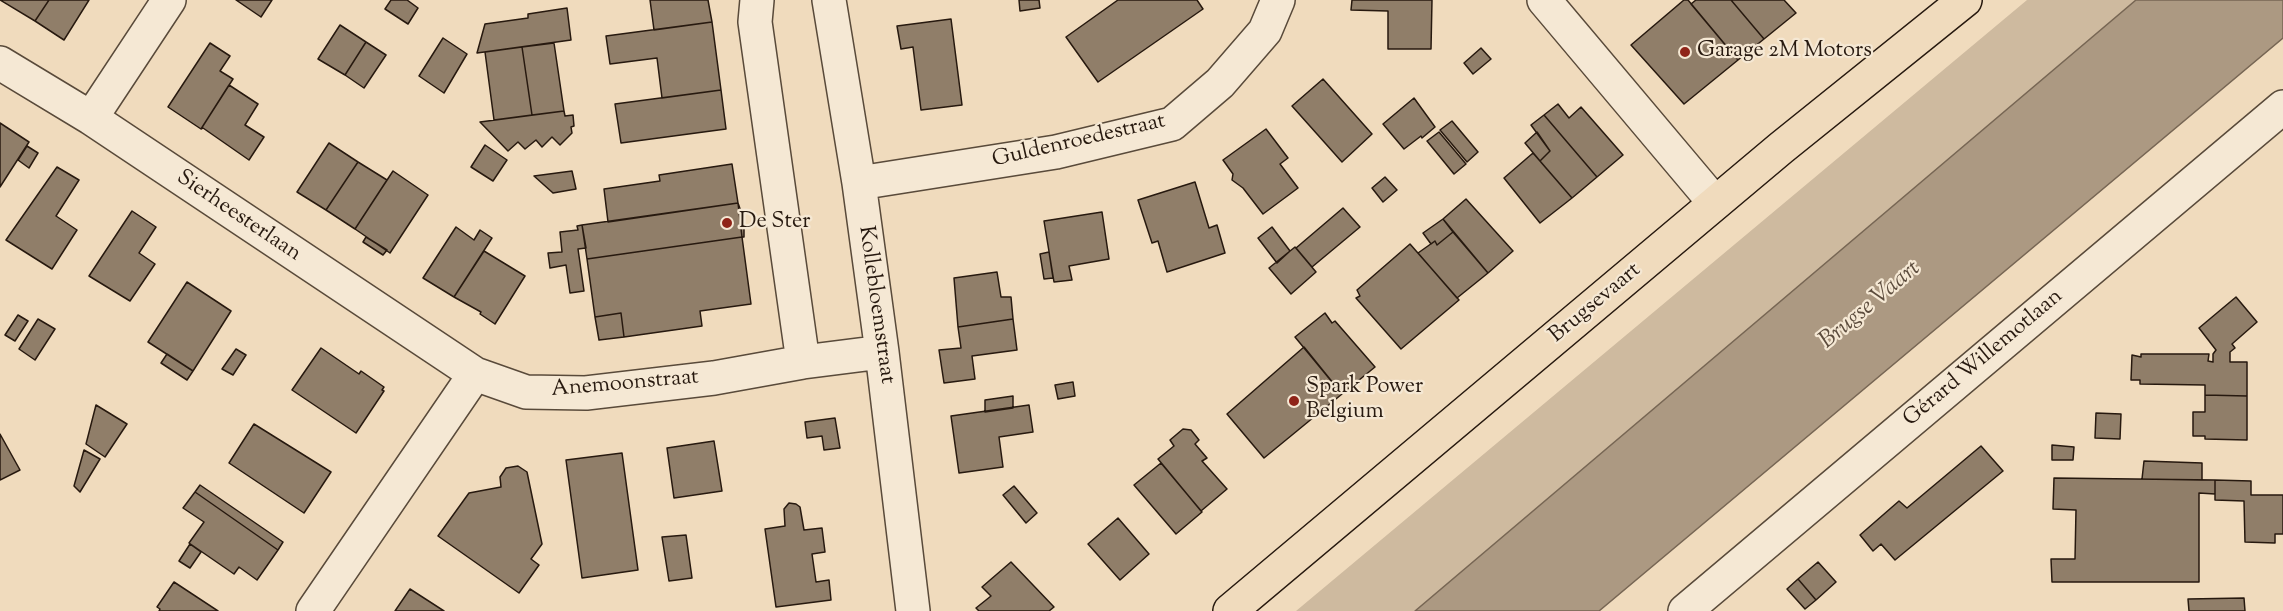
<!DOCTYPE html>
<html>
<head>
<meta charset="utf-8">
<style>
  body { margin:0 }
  canvas { display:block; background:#f0dbbd }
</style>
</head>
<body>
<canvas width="2283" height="611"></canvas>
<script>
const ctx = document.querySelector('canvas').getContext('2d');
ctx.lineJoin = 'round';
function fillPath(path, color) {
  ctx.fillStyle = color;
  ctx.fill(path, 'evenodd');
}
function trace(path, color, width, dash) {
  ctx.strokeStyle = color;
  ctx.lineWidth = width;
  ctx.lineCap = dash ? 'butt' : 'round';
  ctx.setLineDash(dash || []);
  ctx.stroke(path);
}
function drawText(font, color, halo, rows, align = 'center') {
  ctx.font = font + ' "Sorts Mill Goudy",serif';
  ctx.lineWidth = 4.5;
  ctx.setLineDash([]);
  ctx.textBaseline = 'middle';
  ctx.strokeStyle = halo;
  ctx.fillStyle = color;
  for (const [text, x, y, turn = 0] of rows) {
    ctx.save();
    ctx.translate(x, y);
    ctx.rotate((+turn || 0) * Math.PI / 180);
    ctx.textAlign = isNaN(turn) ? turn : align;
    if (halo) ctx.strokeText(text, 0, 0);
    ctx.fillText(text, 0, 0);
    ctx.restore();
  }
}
fillPath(new Path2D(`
  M2027 0H2136L1415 611H1296Z`), '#ceba9f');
const water = new Path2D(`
  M2136 0H2283V38L1599 611H1415Z`);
fillPath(water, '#ac9982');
trace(water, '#776654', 1.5);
const building = new Path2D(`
  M0 0H49L35 21Z
  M49 0H89L64 40 35 21Z
  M236 0H272L261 17Z
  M391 0H407L418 8 408 24 385 9Z
  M650 0H708L712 22 654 30Z
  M1019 0H1039L1040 8 1020 11Z
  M1118 0H1197L1203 9 1098 82 1066 37Z
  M1352 0H1432L1431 49H1388V11L1351 10Z
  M1684 0H1688L1738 60 1684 104 1631 45Z
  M1696 0H1731L1764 39 1738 60 1691 4Z
  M1731 0H1784L1796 13 1764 39Z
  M567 8 571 40 477 53 485 24 528 18V14Z
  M951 19 962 105 921 110 913 47 901 49 897 26Z
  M712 22 721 90 662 98 657 58 610 64 606 36Z
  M340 25 366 42 345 75 318 59Z
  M443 38 467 54 444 93 419 76Z
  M366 42 386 55 364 88 345 75Z
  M210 43 230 56 220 71 233 79 201 129 168 107Z
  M554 43 564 111 532 115 522 47Z
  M522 47 532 115 494 120 485 52Z
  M1481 48 1491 59 1473 74 1464 63Z
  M1323 79 1372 134 1342 162 1292 106Z
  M229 85 258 104 245 125 264 137 249 160 203 128 201 129Z
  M721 90 726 129 621 143 615 104Z
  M1414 98 1435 127 1422 138 1421 136 1404 149 1383 124Z
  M1558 104 1569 118 1581 107 1623 155 1597 177 1544 115Z
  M564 111 565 116 573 115 574 126 571 127 572 133 560 145 552 137 542 147 536 140 525 149 518 142 508 151 480 122Z
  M1544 115 1597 177 1572 198 1540 161 1550 151 1531 125Z
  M1452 121 1478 152 1467 162 1440 130Z
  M0 123 29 142 0 187Z
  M1266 129 1288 158 1280 164 1298 188 1263 214 1243 188 1232 180 1233 174 1223 160Z
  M1439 132 1466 164 1454 174 1427 141Z
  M1537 132 1550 151 1540 161 1525 143Z
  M329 143 358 162 326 210 297 192Z
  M485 145 507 160 493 181 471 167Z
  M27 146 38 153 29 168 18 160Z
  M1533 153 1572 198 1540 223 1504 178Z
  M358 162 387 180 355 229 326 210Z
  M732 164 738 203 608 222 604 189 660 181 659 175Z
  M57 167 79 180 56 216 77 230 52 269 6 240Z
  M393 171 428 195 390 253 355 229Z
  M572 171 576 189 553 193 534 176Z
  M1385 177 1397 190 1383 202 1372 188Z
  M1195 182 1209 228 1217 225 1225 253 1167 272 1158 241 1152 243 1138 200Z
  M1466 199 1513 251 1488 273 1443 219Z
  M738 203 742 237 587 259 582 225Z
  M738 203 744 220V237H742Z
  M1343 208 1360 227 1312 267 1296 248Z
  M132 211 156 227 139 253 155 264 130 301 89 276Z
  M1102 212 1109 259 1069 266 1072 280 1054 282 1044 221Z
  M1443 219 1453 232 1437 245 1435 241 1431 244 1423 233Z
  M582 225 586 248 578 249 584 291 570 293 566 265 550 268 548 253 562 252 560 232 578 230 577 226Z
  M456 227 474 240 480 230 492 238 454 297 423 278Z
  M1272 227 1290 251 1277 263 1258 238Z
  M1453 232 1488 273 1457 298 1418 253 1435 241 1437 245Z
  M366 237 387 250 383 255 363 242Z
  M742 237 751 304 700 311 702 326 624 337 621 313 595 317 587 259Z
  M1410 244 1459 300 1401 349 1356 298 1360 296 1357 290Z
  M1295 247 1316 272 1291 294 1269 268Z
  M484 251 525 276 495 324 480 314 481 312 454 297Z
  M1049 252 1053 278 1044 279 1040 254Z
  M997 272 1001 297H1011L1013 319 958 327 954 278Z
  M187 282 231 311 193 371 148 342Z
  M2236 297 2257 322 2232 344 2235 348 2230 352V362H2247V396L2205 395V385L2140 384V380H2131L2132 355 2141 357V354H2209L2208 361 2213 362V354L2216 350 2199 328Z
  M621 313 624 337 599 340 595 317Z
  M1325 313 1332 323 1335 321 1375 367 1342 394 1295 337Z
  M18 315 28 321 15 341 5 335Z
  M38 319 55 329 35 360 19 349Z
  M1013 319 1017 350 972 356 975 379 944 383 939 350 961 348 958 327Z
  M1304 347 1342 394 1264 458 1227 414Z
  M321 348 359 374 361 371 384 387 382 390 384 391 356 433 292 390Z
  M236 349 246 355 233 375 222 369Z
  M167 354 193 371 187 380 161 363Z
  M1073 382 1075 396 1058 399 1055 385Z
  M2205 395 2247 396V440L2205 439V436H2193V412H2205Z
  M1013 396V408L985 412V400Z
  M96 405 127 424 105 457 86 444Z
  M1029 405 1033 432 999 437 1003 467 959 473 951 416Z
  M2096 413 2121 414 2120 439 2095 438Z
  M835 418 840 448 824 450 822 436 807 438 805 422Z
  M254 424 331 472 304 513 229 463Z
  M1183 429 1191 430 1199 440 1195 444 1207 458 1202 461 1227 489 1201 511 1158 459 1174 446 1170 440Z
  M0 434 20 470 0 480Z
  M714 441 722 491 674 498 667 448Z
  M2052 445 2074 447 2073 460H2052Z
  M1981 446 2003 471 1895 560 1881 544 1873 551 1860 535 1899 501 1907 508Z
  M84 450 100 459 80 492 74 486Z
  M622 453 638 570 582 578 566 460Z
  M2144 461 2202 463V480L2142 479Z
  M1161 463 1202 512 1176 534 1134 485Z
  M518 466 527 472 542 544 531 559 539 565 519 593 438 536 469 493 501 487 500 477 506 468Z
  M2054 478 2215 480V494L2199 493V582H2052L2051 559H2075L2076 510 2053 509Z
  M2215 480 2251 481V495H2283V534H2275V543L2245 542 2244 501 2215 500Z
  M200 485 283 542 278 550 195 492Z
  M1014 486 1037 513 1026 523 1003 495Z
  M195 492 278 550 257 580 239 567 234 574 189 543 204 522 183 508Z
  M789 503 796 504 800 507 804 530 822 528 825 552 812 554 816 582 829 580 831 600 776 607 765 529 785 526 784 509Z
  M1118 518 1149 554 1120 580 1088 544Z
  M686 535 692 578 669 581 662 537Z
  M190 544 201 552 190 568 179 561Z
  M1011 562 1054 607 1049 611H979L976 608 991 596 982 587Z
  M1818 562 1836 582 1816 600 1798 579Z
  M1798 579 1816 600 1805 609 1787 589Z
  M174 582 218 611H159L160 609 157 607Z
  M410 589 444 611H395Z
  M2244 598 2245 611H2189L2188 599Z`);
fillPath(building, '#907e69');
trace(building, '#27190f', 1.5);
const minor = new Path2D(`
  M757 0 755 22 803 362
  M829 0 859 183 882 352 913 611
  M1544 0 1715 203
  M0 63 91 118 475 374 526 392 586 393 714 378 803 362 882 352
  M91 118 169 0
  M859 183 1056 152 1172 124 1220 83 1265 31 1278 0
  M313 611 475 374
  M1685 611 2283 107`);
const primary = new Path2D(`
  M1230 611 1781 148 1965 0`);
trace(minor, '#594a3a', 36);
trace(primary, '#27190f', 36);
trace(minor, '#f5e8d4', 33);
trace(primary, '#f0dbbd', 33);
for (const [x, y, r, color] of [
  [1685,52,6,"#8f2418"],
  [727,223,6,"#8f2418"],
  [1294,401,6,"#8f2418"]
]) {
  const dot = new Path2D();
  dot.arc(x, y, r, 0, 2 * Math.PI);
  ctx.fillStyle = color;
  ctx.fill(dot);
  trace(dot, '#f5e8d4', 2);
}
drawText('22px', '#27190f', '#f5e8d4', [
  ["Garage 2M Motors",1697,52],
  ["De Ster",739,223],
  ["Spark Power",1306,388],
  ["Belgium",1306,413]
], 'left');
drawText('22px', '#27190f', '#f5e8d4', [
  ["Guldenroedestraat",1079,142,-13],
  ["Sierheesterlaan",238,217,34],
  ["Brugsevaart",1596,304,-40],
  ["Kollebloemstraat",875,305,82],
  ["Gérard Willemotlaan",1984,359,-40],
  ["Anemoonstraat",625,385,-5]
]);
drawText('italic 24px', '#5c4c3d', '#f5e8d4', [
  ["Brugse Vaart",1871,306,-40]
]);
</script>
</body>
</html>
